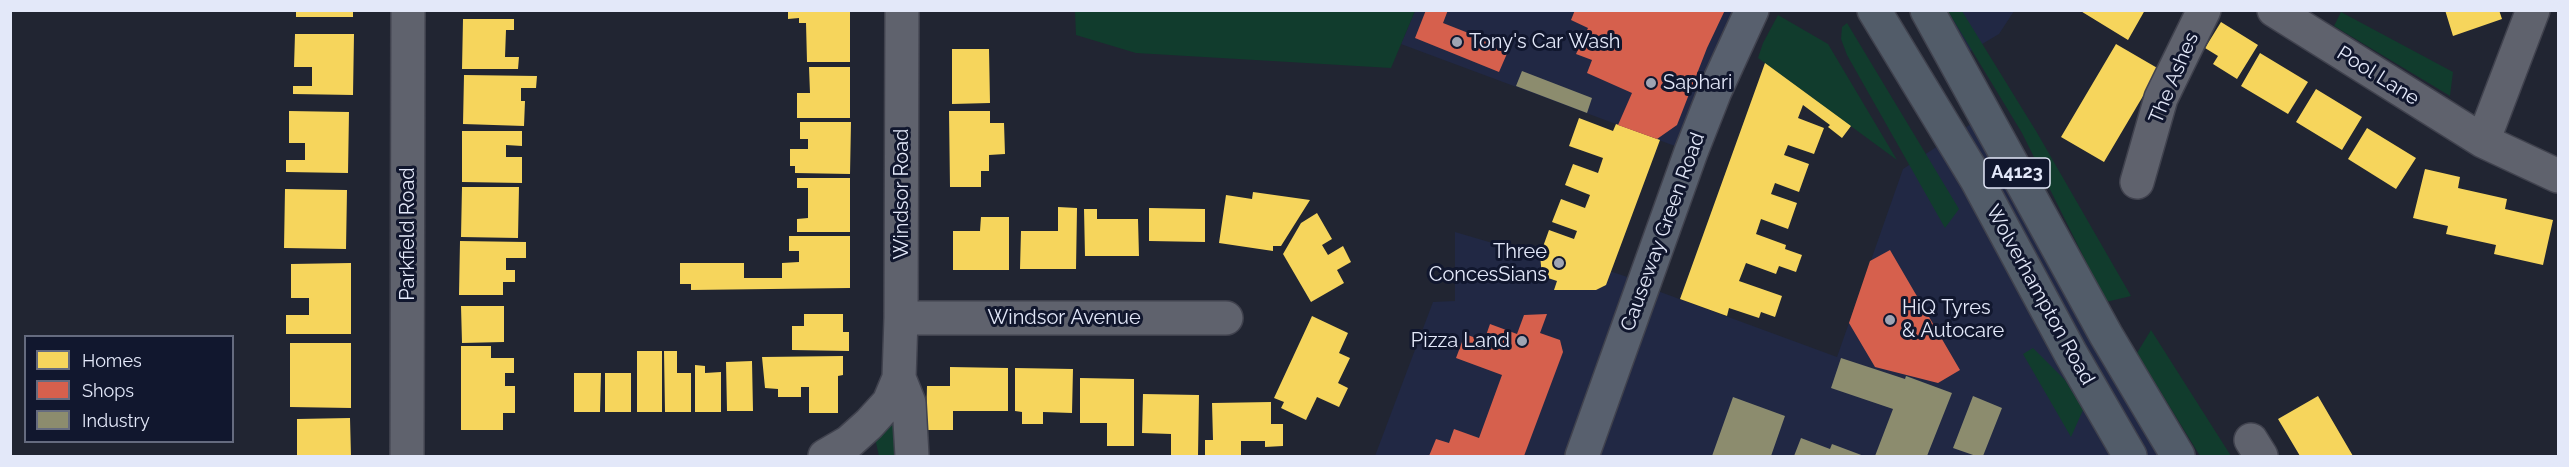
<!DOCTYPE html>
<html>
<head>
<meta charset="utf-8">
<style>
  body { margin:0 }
  #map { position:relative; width:2569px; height:467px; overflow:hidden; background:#212532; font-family:Raleway,sans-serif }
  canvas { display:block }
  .frame { position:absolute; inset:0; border:12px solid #e3e8f9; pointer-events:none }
  .legend { position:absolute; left:24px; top:335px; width:210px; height:108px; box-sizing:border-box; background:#11172e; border:2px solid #656b7f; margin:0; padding:8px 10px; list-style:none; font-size:18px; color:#e3e8f9 }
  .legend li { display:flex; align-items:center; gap:12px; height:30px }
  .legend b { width:30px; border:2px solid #656b7f }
</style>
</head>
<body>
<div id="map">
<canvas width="2569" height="467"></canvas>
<div class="frame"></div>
<ul class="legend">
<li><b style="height:16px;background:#f6d55c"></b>Homes</li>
<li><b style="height:16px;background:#d6604d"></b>Shops</li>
<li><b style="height:16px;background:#8c8c6e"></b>Industry</li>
</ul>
</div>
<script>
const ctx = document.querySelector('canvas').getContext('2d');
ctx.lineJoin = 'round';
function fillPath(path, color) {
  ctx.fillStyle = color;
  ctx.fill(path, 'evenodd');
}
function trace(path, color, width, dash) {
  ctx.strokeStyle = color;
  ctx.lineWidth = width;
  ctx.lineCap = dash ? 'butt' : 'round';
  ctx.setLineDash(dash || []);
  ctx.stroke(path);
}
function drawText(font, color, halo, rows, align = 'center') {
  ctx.font = font + ' Raleway,sans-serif';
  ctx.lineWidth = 6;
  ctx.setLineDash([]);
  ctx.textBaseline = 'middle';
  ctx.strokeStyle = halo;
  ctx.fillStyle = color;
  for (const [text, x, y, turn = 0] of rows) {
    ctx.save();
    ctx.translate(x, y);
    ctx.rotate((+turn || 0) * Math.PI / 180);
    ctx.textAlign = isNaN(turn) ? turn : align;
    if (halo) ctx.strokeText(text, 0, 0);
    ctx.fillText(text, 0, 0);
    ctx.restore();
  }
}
fillPath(new Path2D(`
  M1415 11H1752L1691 152 1401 44Z
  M1911 11H2014L1999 34 1945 66Z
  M1977 120 2037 232 2080 325 2134 409 2161 456H1375L1433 302 1455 301V232L1530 254 1542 248 1645 283 1644 286 1837 357 1903 169Z`), '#212844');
fillPath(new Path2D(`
  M1075 11V10L1415 11 1391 68 1136 53 1076 35Z
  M1948 11H1962L2036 131 2131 296 2106 302 2022 133Z
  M2341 12 2453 72 2450 96 2334 26Z
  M1778 15 1828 44 1897 160 1758 58 1763 43Z
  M1847 23 1959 209 1945 228 1847 55 1841 39 1842 27Z
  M2151 330 2231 456H2200L2137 353Z
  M2033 348 2065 380 2083 410 2071 437 2023 354Z
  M894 422 900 456H879L875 438 887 423Z`), '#113c2d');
fillPath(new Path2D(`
  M296 10H353V17H296Z
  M2079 10H2145L2128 40Z
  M2445 10H2499L2502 19 2453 36Z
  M788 11H850V62H807L806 23H799V18L788 19Z
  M463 19H514V30H506L505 57H519L518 69H462Z
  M2221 22 2258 45 2237 79 2213 64 2218 56 2205 48Z
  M295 34H354L353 95 293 94V86H312V67H294Z
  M2116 44 2159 69 2104 162 2061 137Z
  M952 49H989L990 103 952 104Z
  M2260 53 2308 82 2288 114 2241 86Z
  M1765 63 1851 126 1842 138 1828 127 1830 125 1803 105 1798 118 1824 128 1814 154 1788 145 1784 155 1809 164 1799 192 1775 183 1771 194 1797 203 1788 229 1761 219 1756 234 1786 245 1785 249 1802 255 1796 272 1779 266 1776 274 1746 263 1739 281 1782 296 1775 317 1761 312 1759 318 1729 308 1727 316 1680 299Z
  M809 67H850V118H797V93H810Z
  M464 75 537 76 536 88H521V101H525L524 126 463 124Z
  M2316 89 2362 117 2342 150 2296 122Z
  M289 111 349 112 348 173 286 172V160H305V143H289Z
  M949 111H990V123H1004L1005 154 989 155V171H981V187H950Z
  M1579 118 1613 131 1616 124 1660 140 1606 285 1596 290H1554L1557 281 1542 276 1540 255 1549 230 1574 239 1577 231 1552 222 1561 199 1585 208 1590 195 1565 185 1573 164 1598 173 1603 158 1569 146Z
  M800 122H851L850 174 795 173V166H790V149H808V139H800Z
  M2367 128 2416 158 2396 189 2348 159Z
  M462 131H522V146L506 145V157H522V183L462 182Z
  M2425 169 2460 177 2458 188 2507 199 2505 209 2553 220 2543 265 2494 254 2496 245 2446 234 2448 226 2413 218Z
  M797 178H850V232H797V219L808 218V188H797Z
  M462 187H519L518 238 461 237Z
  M285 189 347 190 346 249 284 248Z
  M1253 192 1310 200 1281 246H1273V251L1219 243 1226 195 1252 199Z
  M1058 207 1077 208 1076 269H1020L1021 231H1058Z
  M1149 208 1205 209V242L1149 241Z
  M1084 209H1097V219H1138L1139 256H1085Z
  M1317 213 1332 239 1322 245 1328 255 1343 246 1351 262 1337 270 1344 283 1311 302 1283 254 1301 223Z
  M981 217H1009V270H953V231H980Z
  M789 236H850V288L691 290V284H680V263H744V278H782V263L799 262V251H789Z
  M460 241 526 242V258H506V270H515V282H503V295H459Z
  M351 263V334H286V315H309V298H291V264Z
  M461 306H504V342L462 343Z
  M804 314H843V332H849V351L792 350V326H804Z
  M1312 316 1348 333 1339 353 1350 358 1338 383 1348 388 1339 407 1317 397 1306 420 1281 408 1284 402 1274 398Z
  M290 343H351V408L290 407Z
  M461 346H491V358H514V373H505V386H515V413H503V430H461Z
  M637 351H662V412H637Z
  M664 351H677V373H691V412H665Z
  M843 356V375L838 376V413H809V387H801V397H778V389L765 388 762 357Z
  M752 361 753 411H727L726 362Z
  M695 365 705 366V373L721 372V412H695Z
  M950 367 1008 368V411H953V430H926L927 386H950Z
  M1015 368 1073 369 1072 413 1043 412V424H1022V412L1015 411Z
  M574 373H601L600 412H574Z
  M605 373H631V412H605Z
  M1080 378 1134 379V446H1107V423H1080Z
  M1143 394 1199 395 1198 456H1171V434L1142 433Z
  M2318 396 2353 456H2300L2278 419Z
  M1271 402V424H1283V446L1265 447V441H1241V455L1205 456V440H1213L1212 403Z
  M350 418 351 456H297V419Z`), '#f6d55c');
fillPath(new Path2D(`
  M1426 10H1448L1443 23 1509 49 1499 72 1415 38Z
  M1575 10H1725L1707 48 1677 125 1657 139 1618 125 1632 93 1587 73 1592 60 1576 54 1588 28 1571 20Z
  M1890 250 1960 370 1938 383 1875 367 1849 323 1870 261Z
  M1547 314 1540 333 1560 340 1563 352 1524 456H1429L1436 439 1449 443 1454 429 1479 438 1502 375 1456 358 1465 334 1484 341 1490 324 1517 334 1524 315Z`), '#d6604d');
fillPath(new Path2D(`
  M1522 71 1592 98 1587 113 1516 86Z
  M1841 358 1905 379 1906 376 1952 393 1927 456H1875L1893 409 1831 388Z
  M1973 396 2002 408 1983 456H1976L1953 448Z
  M1733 397 1785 416 1771 456H1712Z
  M1801 438 1830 449 1832 444 1864 456H1794Z`), '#8c8c6e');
const minor = new Path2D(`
  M2274 10 2483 141 2558 176
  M2483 141 2533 10
  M2137 182 2161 98 2204 10
  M901 318H1226
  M899 378 909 403 912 456
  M2251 440 2261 456
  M407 456 408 10
  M825 456 849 442 869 424 889 402 899 378 901 318 902 10`);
const major = new Path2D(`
  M1582 456 1691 152 1715 91 1752 10`);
const highway = new Path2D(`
  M1874 10 1977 180 2071 354 2130 456
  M1927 10 2106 335 2178 456`);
trace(minor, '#40424e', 36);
trace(major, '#40424e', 36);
trace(highway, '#40424e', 36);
trace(minor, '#5f626d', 33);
trace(major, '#58606e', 33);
trace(highway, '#525c69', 33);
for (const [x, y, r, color] of [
  [1457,42,6,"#9fa4b3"],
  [1651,83,6,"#9fa4b3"],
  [1559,263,6,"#9fa4b3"],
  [1890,320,6,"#9fa4b3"],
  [1522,341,6,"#9fa4b3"]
]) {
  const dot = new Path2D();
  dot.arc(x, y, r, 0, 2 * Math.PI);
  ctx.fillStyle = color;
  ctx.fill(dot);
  trace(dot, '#11172e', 2);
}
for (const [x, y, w] of [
  [2017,173,66]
]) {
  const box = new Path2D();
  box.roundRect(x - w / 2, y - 15, w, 30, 4.5);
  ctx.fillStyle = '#11172e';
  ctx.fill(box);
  trace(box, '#e3e8f9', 1.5);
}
drawText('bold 18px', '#e3e8f9', null, [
  ["A4123",2017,173]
]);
drawText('20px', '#e3e8f9', '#11172e', [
  ["Tony's Car Wash",1469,42],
  ["Saphari",1663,83],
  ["Three",1547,252,"right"],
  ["ConcesSians",1547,275,"right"],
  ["HiQ Tyres",1902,308],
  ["& Autocare",1902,331],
  ["Pizza Land",1510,341,"right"]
], 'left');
drawText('20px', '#e3e8f9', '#11172e', [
  ["Pool Lane",2378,76,32],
  ["The Ashes",2174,78,-67],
  ["Windsor Road",902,194,-90],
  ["Causeway Green Road",1663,232,-70],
  ["Parkfield Road",408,234,-90],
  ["Wolverhampton Road",2040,295,61],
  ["Windsor Avenue",1064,318]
]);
</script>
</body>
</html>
